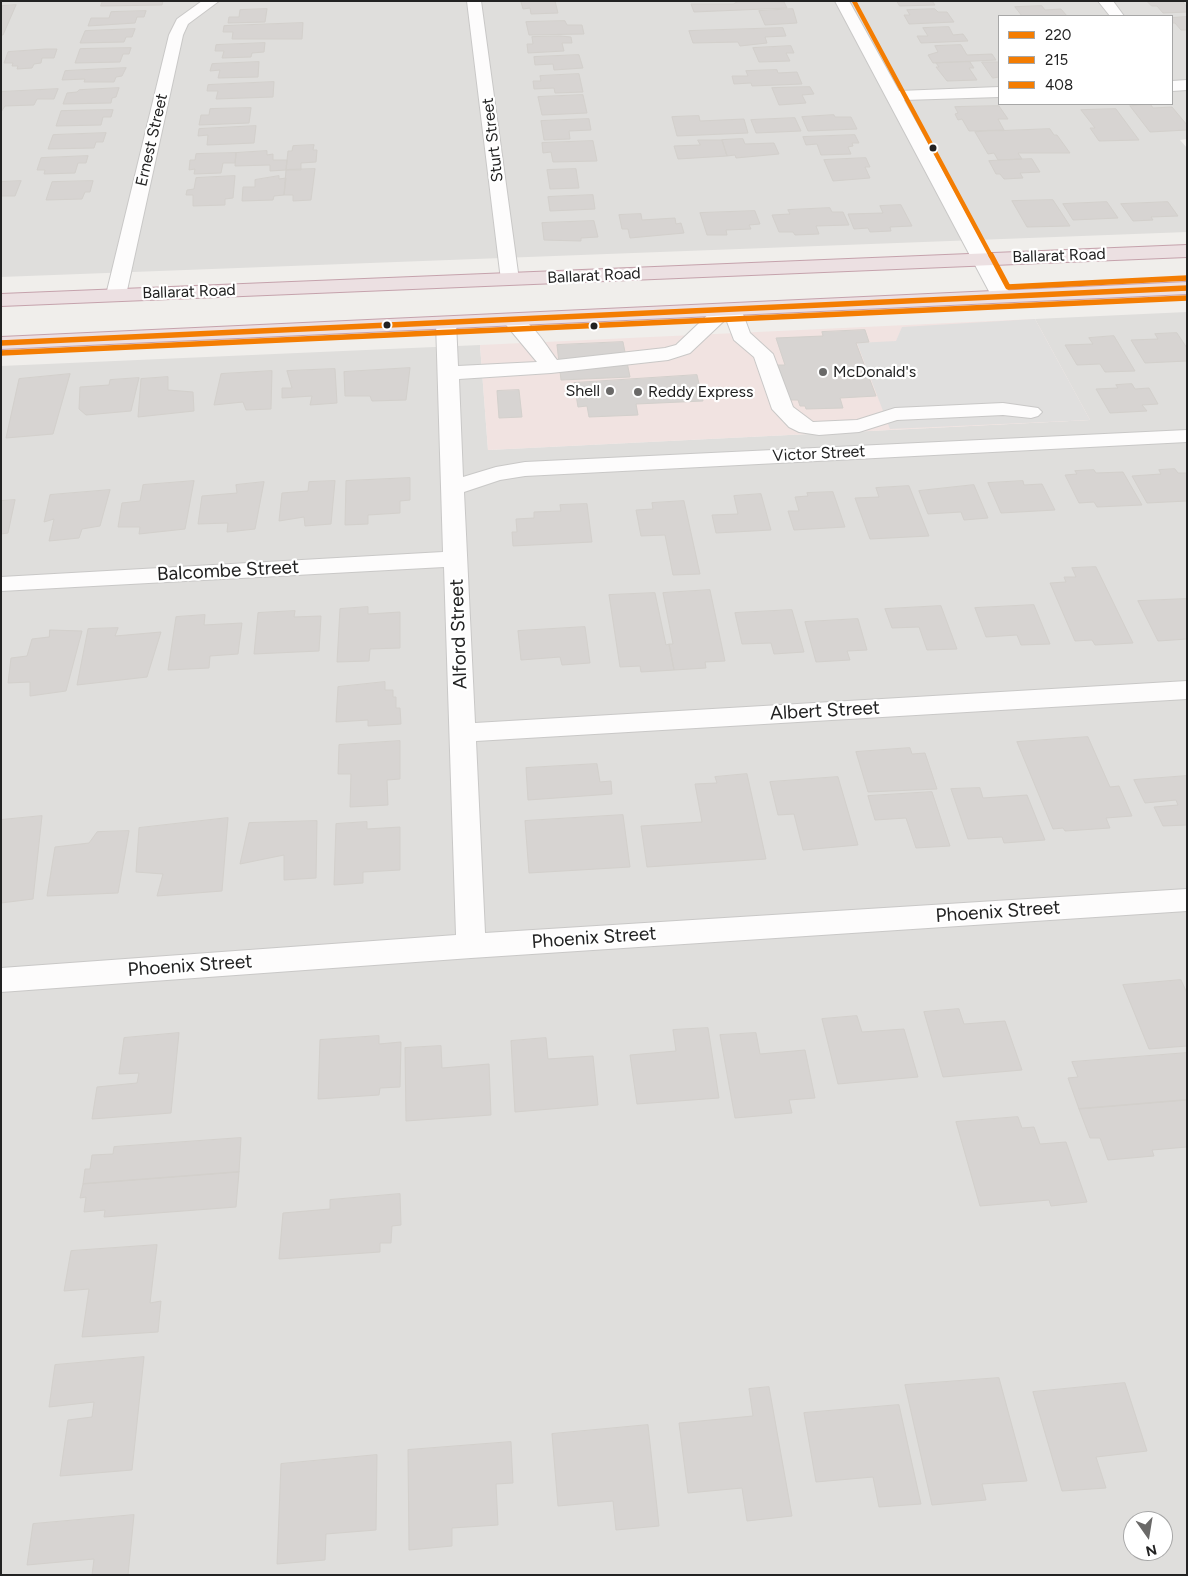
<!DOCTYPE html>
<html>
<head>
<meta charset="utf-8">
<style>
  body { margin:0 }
  #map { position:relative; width:1188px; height:1576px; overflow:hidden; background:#f0eeeb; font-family:Figtree,sans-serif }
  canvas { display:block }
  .frame { position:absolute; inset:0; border:2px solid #222; pointer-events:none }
  .legend { position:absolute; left:998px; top:15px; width:175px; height:90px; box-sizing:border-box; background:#fff; border:1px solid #a7a7a7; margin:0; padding:6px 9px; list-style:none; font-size:15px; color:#222 }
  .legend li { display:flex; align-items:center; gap:10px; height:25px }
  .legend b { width:25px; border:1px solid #a7a7a7 }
  .north { position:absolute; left:1123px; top:1511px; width:50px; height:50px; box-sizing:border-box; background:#fff; border:1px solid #a7a7a7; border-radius:50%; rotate:167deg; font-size:14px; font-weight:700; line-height:20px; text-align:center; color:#222 }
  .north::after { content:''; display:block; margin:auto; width:18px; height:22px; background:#6a6968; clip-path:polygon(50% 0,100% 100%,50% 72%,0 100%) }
</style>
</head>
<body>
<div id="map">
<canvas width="1188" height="1576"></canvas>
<div class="frame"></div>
<ul class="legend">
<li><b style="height:6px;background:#f47d02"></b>220</li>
<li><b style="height:6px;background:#f47d02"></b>215</li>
<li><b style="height:6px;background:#f47d02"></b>408</li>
</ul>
<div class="north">N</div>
</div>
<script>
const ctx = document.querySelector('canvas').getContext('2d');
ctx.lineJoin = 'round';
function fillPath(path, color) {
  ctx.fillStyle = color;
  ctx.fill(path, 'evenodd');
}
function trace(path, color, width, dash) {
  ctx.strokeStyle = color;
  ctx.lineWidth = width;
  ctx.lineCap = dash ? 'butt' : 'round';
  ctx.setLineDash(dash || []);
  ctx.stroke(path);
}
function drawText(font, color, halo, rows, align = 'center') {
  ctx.font = font + ' Figtree,sans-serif';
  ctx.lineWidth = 4.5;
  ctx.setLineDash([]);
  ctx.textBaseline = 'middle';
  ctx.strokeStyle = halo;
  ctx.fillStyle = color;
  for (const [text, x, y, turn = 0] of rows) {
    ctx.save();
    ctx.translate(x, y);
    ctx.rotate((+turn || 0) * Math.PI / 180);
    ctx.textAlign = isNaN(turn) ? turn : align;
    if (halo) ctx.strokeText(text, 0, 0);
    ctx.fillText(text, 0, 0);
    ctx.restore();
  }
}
fillPath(new Path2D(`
  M1 1H1187V139L1180 140 1187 148V232L1 277ZM999 16H1172V104H999Z
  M1187 312V1575H1V366L480 345 488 450 1090 420 1035 319ZM1133 1521H1163V1551H1133Z`), '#dfdedc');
fillPath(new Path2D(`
  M1035 319 1090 420 488 450 480 345Z`), '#f1e3e1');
fillPath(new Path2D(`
  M1035 319 1090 420 890 429 857 343 896 341 902 327Z`), '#e0dfde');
const building = new Path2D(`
  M103 1H163L162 5 101 6Z
  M555 1 558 13 531 14 530 8 523 9 521 2Z
  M739 1 784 2 787 8 694 12 691 4H733Z
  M897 1H932L935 5 900 6Z
  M1147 1H1182L1187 7V12L1163 13 1157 6H1152Z
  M16 5 3 35H1L2 6Z
  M1042 6 1045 10 1061 9 1067 16H1022L1015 7Z
  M267 9 265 22 228 23 229 17H239L240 10Z
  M793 9 797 23 765 25 759 11Z
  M935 9 938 12H947L954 22 909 24 904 15H910L907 10Z
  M146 11 144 17H137L135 23 88 26 91 18H109L111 12Z
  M1187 17V30H1181L1175 23H1172V18Z
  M565 21 567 25H582L584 34 529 35 526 22Z
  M303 23 302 39H232L233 32H223L224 26Z
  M949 27 953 35 963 34 968 41 921 43 917 36H928L923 28Z
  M783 28 786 36 765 37 767 43 740 46 738 42 693 43 689 31Z
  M135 29 132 37H126L124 42 80 43 85 31Z
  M560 36 571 37 572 43H562L564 51 528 53 527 44H533L532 37Z
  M265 43 264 52 252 53 251 57 222 58 224 51H215L216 45Z
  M961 45 967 55 992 54 996 60 933 63 928 55 938 52 935 46Z
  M791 46 794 53H786L790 61 759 62 753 48Z
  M131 48 129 54H123L120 62 75 63 80 49Z
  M46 49H57L54 58H42L41 63 34 64 32 68 17 69 18 66H12L13 63H4L8 52Z
  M579 55 583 68 554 70 553 64 535 65 534 57Z
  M259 62 258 77 218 78 220 70 210 71 212 64Z
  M970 62 974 68H969L977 80 947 81 936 67H939L936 63Z
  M982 62H999V77L993 78Z
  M126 68 122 76 116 77 114 82H84L85 79 62 80 65 71Z
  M777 70 778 73 797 72 802 84 752 86 751 83 734 84 732 76H748L746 71Z
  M579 74 583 92 555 93 554 88 534 89 533 81H541L540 76Z
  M274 82 273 97 216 99 218 91H207L208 85Z
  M810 87 814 94 802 95 806 103 779 105 772 88Z
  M119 88 116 97 112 98 111 103 63 104 67 93 77 92 79 90Z
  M58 89 54 99H37L34 105 5 106 1 112V92Z
  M583 95 587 113 542 115 538 97Z
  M1151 105 1153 108 1172 107 1187 125V130L1150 132 1130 106Z
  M999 106 1008 119H998L1004 130 969 131 962 119 958 120 955 114 958 113 955 107Z
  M251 108 249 123 199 125 201 115H209L210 109Z
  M1116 109 1139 140 1099 141 1090 128H1095L1081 110Z
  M113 110 111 117H103L101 125 56 126 61 111Z
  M834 115 835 117H851L857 129 808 131 802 117Z
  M699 116 700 121 744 119 748 133 677 136 672 117Z
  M795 118 801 131 756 133 751 120Z
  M589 119 591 130 569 131 570 139 544 140 541 121Z
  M256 126 254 143 207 145 208 135 198 136 199 129Z
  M1050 129 1054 135H1057L1070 153H1018L1022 159 998 160 994 153 988 154 975 132Z
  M106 133 103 142H96L94 148 48 149 53 135Z
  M855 135 859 143H852L853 146 848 147 851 154 821 155 817 144 806 145 803 137Z
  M743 139 745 144 774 143 779 154 736 158 735 155 727 156 722 140Z
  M698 140H722L727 156 678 159 674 146 700 145Z
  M593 141 597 161 553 162 551 152 543 153 542 143Z
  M314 145 313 150H317L316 162 301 163V170H286L288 151H292L293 146Z
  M267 151V155L273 154V160H287L286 170 270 171V165L235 166 236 153Z
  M236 153 235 163H223L221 173 194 174 195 169 189 170 190 160H195L196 154Z
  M88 156 86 163H78L75 173 44 174 45 170H37L41 158Z
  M866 158 870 167H865L870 178 833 181 824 160Z
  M1032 159 1040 172 1020 173 1023 178 1004 179 1000 174H996L989 161Z
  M315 169 311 200 293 201V195H284L286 170Z
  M576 169 579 188 550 189 547 170Z
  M235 176 233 198 225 199V205L193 206V195H186L187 190 194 189 196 178Z
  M279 176V179L286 178 284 195 274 196 273 200 242 201 243 187H255V180Z
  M21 181 15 196H1V182Z
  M93 181 90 192H85L82 199 46 200 52 182Z
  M593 195 595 209 550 211 548 197Z
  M1053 200 1070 226 1027 227 1012 201Z
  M1107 202 1118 218 1073 220 1063 204Z
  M1168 202 1178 216 1151 217 1153 220 1133 221 1121 204Z
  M901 205 912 226 890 227 891 231 870 232 868 228 854 229 848 214 883 213 880 206Z
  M830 208 832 212H843L849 225 816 226 819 234 795 235 793 232H779L772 215 790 214 788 210Z
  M755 211 760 224 749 225 751 229 726 230 727 235H707L700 213Z
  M641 214 642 220 675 218 676 224 681 223 684 233 630 238 628 229H622L619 215Z
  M594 221 598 237 581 238V241L544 240 542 223Z
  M865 330 869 342 856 343 876 396 840 398 843 408 806 409 805 406H800L798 400H789L778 365H785L776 338 823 336 822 332Z
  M1177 333 1187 348V361L1145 363 1131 340 1158 339 1155 334Z
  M1114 336 1135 371 1105 372 1100 364 1077 365 1065 345 1093 344 1089 338Z
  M623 342 630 377 561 380 557 345Z
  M410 368 406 400 372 401 370 396H345L344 372Z
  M335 369 337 403 310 405 312 396 282 398V388H292L287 371Z
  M272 371 271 409 246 410 243 402 214 405 221 374Z
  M70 374 53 434 6 438 19 379Z
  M697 375 703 401 636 404 638 415 589 417 587 406 578 407 574 383Z
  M168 377V390L193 392 194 411 138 417 141 379Z
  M139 378 131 411 86 415 79 409 80 387 109 385 110 380Z
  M1132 384 1135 389 1149 388 1158 404 1142 405 1147 411 1110 413 1096 389 1118 388 1116 385Z
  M519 390 522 417 499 418 497 391Z
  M1175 469 1178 473H1187V501L1147 503 1132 476 1161 474 1159 470Z
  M1094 470 1096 473 1123 472 1142 505 1097 507 1094 502 1079 503 1065 475 1077 474 1075 471Z
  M410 478V500L400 501V513L368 515V524L345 525 346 481Z
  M194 481 185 529 139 534 140 527H118L122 503 140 501 143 485Z
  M335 481 331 524 305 526 304 517 279 521 282 493 308 491 309 482Z
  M1023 481 1024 485 1042 484 1055 510 1001 513 988 483Z
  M264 482 255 529 227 532 228 523 198 524 202 496 237 493 236 485Z
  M974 485 988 518 964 520 961 512 928 514 919 491Z
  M909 486 929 536 870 539 855 498 879 497 876 488Z
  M110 490 100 526 82 529 79 538 49 541 54 519 44 522 50 495Z
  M833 492 845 527 794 530 788 511H799L795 497 808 496 807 493Z
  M761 494 771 530 716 533 712 515 738 514 734 496Z
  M15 500 8 533 1 534V501Z
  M684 501 700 574 673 575 665 535 641 536 636 510 653 509 652 503Z
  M587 504 592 542 513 546 512 532H517L516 519 534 518V512L561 511 560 505Z
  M1096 567 1133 643 1095 645 1092 640 1075 641 1050 583 1066 582 1064 577H1076L1072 568Z
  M710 590 725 661 705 662 706 668 674 670 669 644H673L663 593Z
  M655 593 666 645 669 644 674 670 641 672 640 666 620 667 609 595Z
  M1187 599V639L1158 641 1138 601Z
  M1034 605 1050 644 1021 645 1017 635 986 637 975 608Z
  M941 606 957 649 927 650 919 627 892 628 885 609Z
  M368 607V614L400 612V648L370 649 369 661 337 662 340 609Z
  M792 610 804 652 774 654 771 643 742 644 735 613Z
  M295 611 294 617 321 616 319 651 254 654 258 613Z
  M205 615 204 625 242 623 238 654 210 656 209 668 168 670 176 617Z
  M858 619 867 650 847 651 850 660 816 662 805 622Z
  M585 627 590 663 562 665 560 657 521 660 518 631Z
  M118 628 115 636 161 632 147 677 77 685 88 629Z
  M50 630 82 631 66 691 30 696V682L8 683 11 658 27 656 32 639 49 637Z
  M385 682V690H393V697H396V708H400L401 724 368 726V720L336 722 338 687Z
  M1088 737 1110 787 1119 786 1132 816 1106 818 1110 828 1065 831 1063 828 1053 829 1017 742Z
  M400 741V779L387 780 388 805 350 807 351 774H338L339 745Z
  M910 748 912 754 925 753 937 789 868 792 856 752Z
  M597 764 600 782 611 781 612 794 528 800 526 768Z
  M747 774 766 859 647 867 641 826 702 822 695 784 717 783 715 777Z
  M1187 776V825L1163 826 1154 807 1178 805 1176 800 1145 803 1134 780Z
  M838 777 858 845 803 850 794 814 778 815 770 782Z
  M980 788 983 798 1027 795 1045 840 1004 843 1002 837 968 839 951 789Z
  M932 792 950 846 916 848 906 818 875 820 868 796Z
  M623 815 630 867 529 873 525 821Z
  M42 816 33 899 1 903V820Z
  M228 818 222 891 157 896 163 874 136 872 139 828Z
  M317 821 316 878 284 880V855L240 864 249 823Z
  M367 822V829L400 827V870L363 872V883L334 885 336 824Z
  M129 831 118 893 47 896 55 847 89 843 97 832Z
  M1181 980 1187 993V1046L1149 1049 1123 985Z
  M959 1009 964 1024 1005 1021 1022 1070 943 1077 924 1012Z
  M857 1016 862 1032 904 1029 918 1077 838 1084 822 1019Z
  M708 1028 719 1098 637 1104 630 1055 676 1051 673 1030Z
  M179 1033 171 1113 92 1119 97 1087 137 1083 139 1073 119 1074 124 1038Z
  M756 1033 760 1054 805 1050 815 1098 789 1100 792 1113 735 1118 720 1035Z
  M379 1036V1044L401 1042 400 1087 380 1088 379 1095 318 1099 320 1040Z
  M546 1038 548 1059 593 1056 598 1105 515 1112 511 1041Z
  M441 1046 442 1068 489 1064 491 1115 406 1121 405 1048Z
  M1187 1053V1100L1079 1109 1068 1078 1078 1077 1072 1062Z
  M1187 1100V1147L1152 1150 1154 1156 1108 1160 1100 1138H1090L1079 1109Z
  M1018 1117 1022 1128 1034 1127 1040 1144 1066 1142 1087 1202 1051 1206 1049 1200 980 1206 956 1122Z
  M241 1138 239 1172 83 1184 85 1169H90L92 1155 113 1154 114 1147Z
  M239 1172 236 1207 104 1217 105 1210 84 1212 86 1197 80 1198 83 1184Z
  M400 1194 401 1225 392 1226 391 1243H380V1252L279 1259 283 1213 330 1209V1200Z
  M157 1245 150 1303 161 1301 158 1332 82 1337 89 1289 64 1291 71 1251Z
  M144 1357 132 1470 60 1476 68 1420 92 1417 94 1402 49 1407 55 1365Z
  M999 1378 1027 1481 982 1484 986 1500 932 1505 905 1385Z
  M1125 1383 1147 1451 1096 1457 1106 1488 1062 1491 1033 1392Z
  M769 1387 792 1516 747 1521 742 1488 688 1493 679 1423 753 1416 749 1389Z
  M899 1405 921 1504 879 1507 873 1477 816 1482 804 1413Z
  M648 1425 659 1526 616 1530 613 1501 558 1506 552 1434Z
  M511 1442 513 1483 496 1484 498 1525 452 1528V1546L409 1550 408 1450Z
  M377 1455 376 1530 326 1534 325 1560 277 1564 281 1464Z
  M134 1515 128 1575H92L94 1559 27 1565 33 1524Z`);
fillPath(building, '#d7d4d2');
trace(building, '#d3d0cc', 1);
const minor = new Path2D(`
  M202 1H219L188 24 183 35 126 295 123 299H109L106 295 169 35 177 19Z
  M467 1H481L519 280 517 284H503L501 280Z
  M835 1H849L899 91 999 87V97L904 100 1012 297 1009 301H995L992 297Z
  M1098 1H1113L1124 16H1110Z
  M1187 80V90L1172 91V81Z
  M724 304 740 306 750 333 773 354 793 407 813 422 857 420 895 408 1003 403 1038 408 1042 412 1038 416 1031 418 1003 415 897 420 859 432 819 435 799 432 789 427 772 409 754 357 734 340 726 319 690 353 668 360 551 373 459 379 463 477 496 467 525 462 1187 430V442L525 476 500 480 464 492 475 723 1187 681V699L476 741 485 933 1187 889V911L471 958 1 992V968L456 935 444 567 1 591V577L443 552 436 322 439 318H453L456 322 458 366 537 362 502 320 505 316C527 310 545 345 557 360L665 348 676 345 717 306Z`);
const highway = new Path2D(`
  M1187 245V257L1 306V294Z
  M1187 282V294L1 349V337Z`);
trace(minor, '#c9c8c7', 2);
trace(highway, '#c5a2ac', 2);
fillPath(minor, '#fdfcfc');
fillPath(highway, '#ece0e2');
trace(new Path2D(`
  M1 343 1187 288`), '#f47d02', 5.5);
trace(new Path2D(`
  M1 353 1187 298`), '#f47d02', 5.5);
trace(new Path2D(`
  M854 1 991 256`), '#f47d02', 4.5);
trace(new Path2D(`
  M991 255 1008 287 1187 278`), '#f47d02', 5.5);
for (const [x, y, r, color] of [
  [933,148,4.5,"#222"],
  [387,325,4.5,"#222"],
  [594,326,4.5,"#222"],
  [823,372,5,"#6a6968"],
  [610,391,5,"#6a6968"],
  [638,392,5,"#6a6968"]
]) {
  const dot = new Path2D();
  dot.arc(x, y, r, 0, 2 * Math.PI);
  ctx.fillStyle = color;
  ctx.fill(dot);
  trace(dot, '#fff', 2);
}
drawText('16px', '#222', '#fff', [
  ["Ernest Street",152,140,-77],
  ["Sturt Street",493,140,-97],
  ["Ballarat Road",1059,256,-2],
  ["Ballarat Road",594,276,-3],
  ["Ballarat Road",189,292,-2],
  ["Victor Street",819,454,-3]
]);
drawText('16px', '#222', '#fff', [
  ["McDonald's",833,372],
  ["Shell",600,391,"right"],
  ["Reddy Express",648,392]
], 'left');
drawText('19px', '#222', '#fff', [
  ["Balcombe Street",228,571,-3],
  ["Alford Street",459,634,-92],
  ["Albert Street",825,711,-3],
  ["Phoenix Street",998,912,-4],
  ["Phoenix Street",594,938,-4],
  ["Phoenix Street",190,966,-4]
]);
</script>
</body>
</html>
